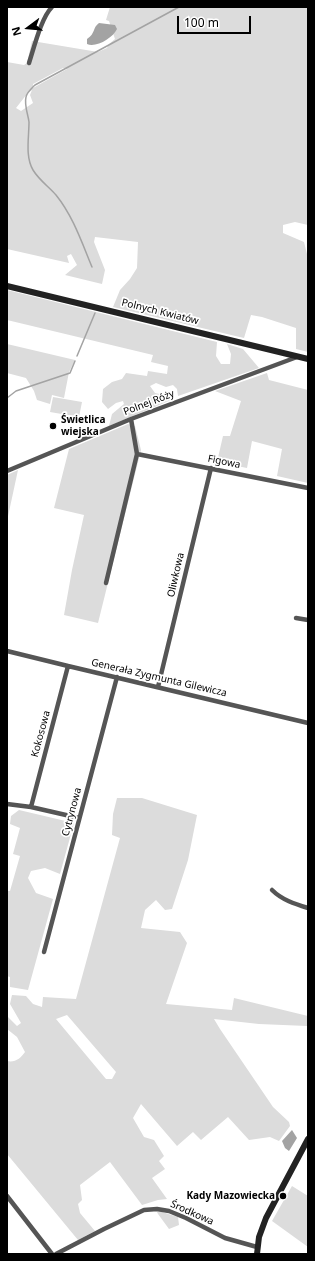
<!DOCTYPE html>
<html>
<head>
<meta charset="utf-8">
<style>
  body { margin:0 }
  #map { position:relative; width:315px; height:1261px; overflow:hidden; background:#fff; font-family:"Noto Sans",sans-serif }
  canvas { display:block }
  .frame { position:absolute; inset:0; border:8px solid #000; pointer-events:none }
  .north { position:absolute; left:8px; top:8px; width:40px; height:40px; -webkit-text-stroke:3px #fff; paint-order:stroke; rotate:254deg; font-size:11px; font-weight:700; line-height:16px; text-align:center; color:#000 }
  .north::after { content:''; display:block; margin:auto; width:14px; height:18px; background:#000; clip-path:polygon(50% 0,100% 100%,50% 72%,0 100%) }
  .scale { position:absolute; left:177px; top:16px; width:74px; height:18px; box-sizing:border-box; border:2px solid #000; border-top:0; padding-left:5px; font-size:12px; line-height:14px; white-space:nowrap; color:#000; -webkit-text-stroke:3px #fff; paint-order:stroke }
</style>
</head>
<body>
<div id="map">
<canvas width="315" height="1261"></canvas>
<div class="frame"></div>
<div class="north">N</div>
<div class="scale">100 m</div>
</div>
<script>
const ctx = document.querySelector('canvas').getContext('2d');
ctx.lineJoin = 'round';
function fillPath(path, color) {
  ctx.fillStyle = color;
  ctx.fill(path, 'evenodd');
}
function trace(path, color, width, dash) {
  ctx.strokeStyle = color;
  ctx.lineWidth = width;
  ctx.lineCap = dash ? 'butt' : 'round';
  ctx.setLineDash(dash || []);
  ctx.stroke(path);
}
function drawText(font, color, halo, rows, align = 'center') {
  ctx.font = font + ' "Noto Sans",sans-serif';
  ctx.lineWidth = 3.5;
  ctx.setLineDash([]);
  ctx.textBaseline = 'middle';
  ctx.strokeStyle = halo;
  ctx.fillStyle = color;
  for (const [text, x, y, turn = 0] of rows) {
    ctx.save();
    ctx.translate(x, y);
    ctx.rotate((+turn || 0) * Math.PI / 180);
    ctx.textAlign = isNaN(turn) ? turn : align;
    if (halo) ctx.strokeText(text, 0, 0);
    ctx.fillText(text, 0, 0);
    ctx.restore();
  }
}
fillPath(new Path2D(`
  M110 7H308V225L295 222 283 225V233L304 242 307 254 308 249V352L296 349V328L262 317 251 315 244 338 113 307 120 290 130 279 137 268 138 242 95 237 94 242 105 270 102 284 65 275 77 265 71 254 67 256 69 263 7 249V62L24 65 27 63 32 41 98 52 107 48 109 44 115 39 109 21 106 20ZM63 68 67 69 33 88V84ZM32 90 30 95 33 103 21 111 16 108 27 94Z
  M7 290 217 342 216 356 221 364H230L231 354 227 344 243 349 259 368 178 396 177 389 173 385 166 387 156 383 150 386 155 393 164 395 171 400 109 426 112 414 124 404 123 401 116 403 108 409 102 402 103 389 112 382 122 379 126 373 147 376 148 371 167 374 168 366 151 362 153 355 7 320Z
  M7 344 75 360 69 372 64 398 52 395 50 404 37 400 34 391 26 378 7 373Z
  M267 373 269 380 308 390V483L277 476 282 449 252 441 247 468 217 462 223 436H230L241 401 215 391Z
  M53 397 82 402 79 417 50 412Z
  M128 424 135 426 141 450 98 623 64 615 72 570 84 515 54 508 69 449Z
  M18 470 7 521V475Z
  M117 798H142L197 815 188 860 172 909 165 910 156 900 145 910 141 928 180 932 187 943 166 1004 232 1010 234 998 308 1016 307 1026 259 1024 214 1019 220 1029 273 1107 289 1122 290 1126 279 1141 270 1137 249 1140 228 1117 201 1140 193 1132 177 1146 141 1104 133 1118 144 1137 154 1140 164 1156 159 1161 165 1169 152 1178 167 1199 158 1200 142 1205 110 1162 80 1185 82 1200 78 1204 80 1213 95 1231 78 1240 7 1154V1061C15 1063 21 1058 25 1052L17 1037 7 1029V1018L8 1017 17 1026 21 1023 10 1004 12 995 26 996 33 1004 42 1007 43 997 76 999 120 838 112 835 113 814ZM67 1015 116 1072 112 1079H106L56 1019Z
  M19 810 74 823 60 874 45 868 31 871 28 878 36 893 53 899 28 990 10 987V977L7 976V891H10L20 856 13 854 20 828 10 824 11 816Z
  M292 1186 308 1196V1247L272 1221Z
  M159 1211 178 1217 179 1225 169 1229 158 1214 157 1212Z`), '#dcdcdc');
fillPath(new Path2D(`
  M99 23 115 25 117 29C113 38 96 48 87 44V39C96 33 92 28 99 23Z
  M292 1130 297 1138 289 1151 285 1148 282 1141Z`), '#a3a3a3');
trace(new Path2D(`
  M92 267C82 243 73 216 56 195 49 187 39 180 33 170 25 156 29 138 29 122 28 114 24 105 26 97 27 92 31 89 35 85L179 7
  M77 356 95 313
  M7 398 16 391 70 373 75 361`), '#a3a3a3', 1.5);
trace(new Path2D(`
  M29 63C34 48 41 18 52 7
  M137 454 308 488
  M7 471 131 419 297 357
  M106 583 137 454 131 419
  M296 618 308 620
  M7 651 68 666 308 723
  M158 687 211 468
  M7 804 31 807 79 818
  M31 807 68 666
  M272 890C282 900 295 904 308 908
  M44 952 117 677
  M7 1196 52 1254
  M56 1254 104 1229 144 1210 157 1209 169 1211 186 1218 225 1238 257 1247`), '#555', 4.5);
trace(new Path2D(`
  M7 286 308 359
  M257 1254 259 1237 266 1218 308 1139`), '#222', 6);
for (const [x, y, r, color] of [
  [53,426,4,"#000"],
  [283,1196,4,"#000"]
]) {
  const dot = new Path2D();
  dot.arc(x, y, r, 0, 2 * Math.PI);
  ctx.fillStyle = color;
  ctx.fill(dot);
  trace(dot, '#fff', 1.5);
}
drawText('10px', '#000', '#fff', [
  ["Polnych Kwiatów",160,312,14],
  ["Polnej Róży",149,403,-21],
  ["Figowa",224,462,11],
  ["Oliwkowa",176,575,-77],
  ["Generała Zygmunta Gilewicza",159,678,13],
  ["Kokosowa",41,734,-75],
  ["Cytrynowa",72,812,-75],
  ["Środkowa",192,1213,24]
]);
drawText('bold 10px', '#000', '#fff', [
  ["Świetlica",61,420],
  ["wiejska",61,432],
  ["Kady Mazowiecka",275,1196,"right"]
], 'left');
</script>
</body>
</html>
